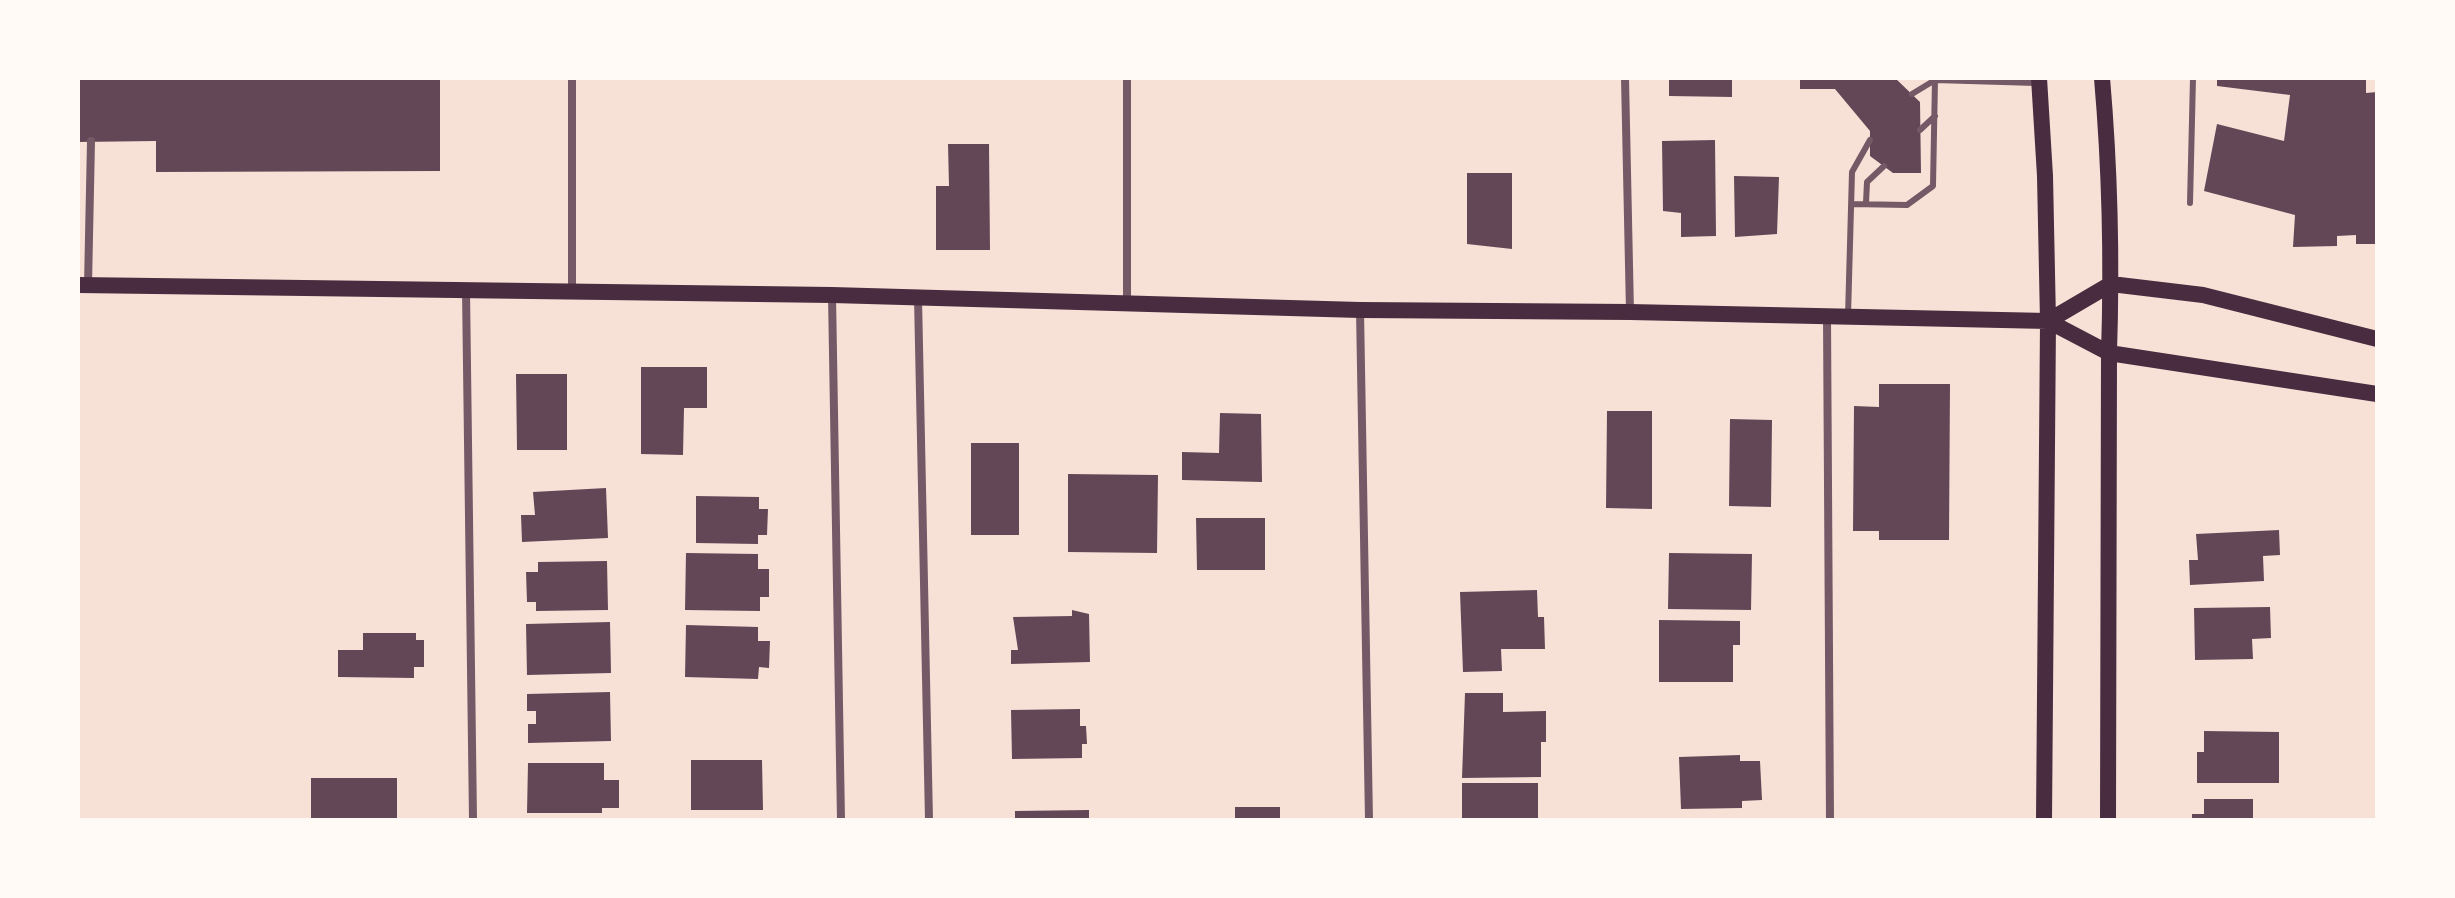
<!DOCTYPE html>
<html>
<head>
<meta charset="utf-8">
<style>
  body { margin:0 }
  #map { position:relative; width:2455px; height:898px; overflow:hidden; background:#f7e1d7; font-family:Overpass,sans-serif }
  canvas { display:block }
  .frame { position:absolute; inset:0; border:80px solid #fffaf5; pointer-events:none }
</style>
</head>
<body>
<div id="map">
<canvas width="2455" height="898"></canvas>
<div class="frame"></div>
</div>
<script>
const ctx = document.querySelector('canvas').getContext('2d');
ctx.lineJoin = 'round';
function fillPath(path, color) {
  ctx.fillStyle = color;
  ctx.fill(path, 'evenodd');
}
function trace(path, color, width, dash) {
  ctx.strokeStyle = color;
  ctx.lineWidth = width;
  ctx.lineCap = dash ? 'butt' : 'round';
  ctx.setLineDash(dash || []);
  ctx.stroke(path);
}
fillPath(new Path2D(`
  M78 78H440V171L156 172V141L78 142Z
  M1669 78H1732V97L1669 96Z
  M1800 78H1895L1920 102 1921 173H1893L1870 156V131L1835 89H1800Z
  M2217 78H2366V93L2377 92V244H2356V235L2337 236V246L2293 247 2295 215 2204 191 2217 124 2284 141 2290 95 2217 86Z
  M1715 140 1716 236 1681 237V213L1663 211 1662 141Z
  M948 144H989L990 250H936V186H949Z
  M1467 173H1512V249L1467 244Z
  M1734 176 1779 177 1777 234 1735 237Z
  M641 367H707V408H684L683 455 641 454Z
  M516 374H567V450H517Z
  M1879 384H1950L1949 540H1879V531H1853L1854 406 1879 407Z
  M1607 411H1652V509L1606 508Z
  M1220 413 1261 414 1262 482 1182 480V452L1219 453Z
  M1730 419 1772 420 1771 507 1729 506Z
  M971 443H1019V535H971Z
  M1068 474 1158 475 1157 553 1068 552Z
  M606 488 608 538 522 542 521 515H535L533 492Z
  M696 496 759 497V509H768L767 535H758V544L696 543Z
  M1196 518H1265V570H1197Z
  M2279 530 2280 555 2263 556 2264 581 2190 585 2189 560H2198L2196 534Z
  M686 553 758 554V569H769V597H760V611L685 610Z
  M1669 553 1752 554 1751 610 1668 609Z
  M607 561 608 610 536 611V602H527L526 572H538V562Z
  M1537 590 1538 617H1544L1545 649H1501L1502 671 1463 672 1460 592Z
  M2270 607 2271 638 2252 639 2253 659 2195 660 2194 608Z
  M1072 610 1089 614 1090 662 1011 664V650H1018L1013 617 1072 616Z
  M1659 620 1740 621V645H1733V682H1659Z
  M610 622 611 673 527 675 526 624Z
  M686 625 758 627V641H770L769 668 759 667 758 679 685 677Z
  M363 633H416V640H424V667H414V678L338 677V650H363Z
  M610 692 611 741 528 743V724H536V711H527V694Z
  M1465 693H1503V712L1546 711V742H1541V777L1462 778Z
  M1080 709V726H1086L1087 744H1082V758L1012 759 1011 710Z
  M2204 731 2279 732V783H2197V752H2204Z
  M1740 755V761H1760L1762 800 1742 801V808L1681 809 1679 757Z
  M691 760H762L763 810H691Z
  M528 763H604V780H619V808H602V813H527Z
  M311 778H397V820H311Z
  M1462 783H1538V820H1462Z
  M2204 799H2253V820H2192V814H2204Z
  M1235 807H1280V820H1235Z
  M1089 810V820H1015V811Z`), '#644757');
trace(new Path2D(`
  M1935 78V80L2036 83
  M1912 94 1935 80
  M1920 130 1935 116
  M1866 203 1867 182 1884 166
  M2190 203 2193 78
  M1852 204 1907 205 1933 186 1935 80
  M1848 316 1852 172 1870 140`), '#755966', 6);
trace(new Path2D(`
  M572 78V292
  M1127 78V304
  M1625 78 1630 312
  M88 285 91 141
  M466 290 473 820
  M832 295 841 820
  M918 298 929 820
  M1360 311 1369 820
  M1827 317 1830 820`), '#755966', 8);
trace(new Path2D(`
  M2039 78 2045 176 2048 321 2044 820
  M2102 78C2110 170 2112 261 2109 353L2108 820
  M78 285 832 295 1360 310 1630 312 2048 321 2109 353 2377 394
  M2048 321 2111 284 2203 295 2377 339`), '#4a2c40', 16);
</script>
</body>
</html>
